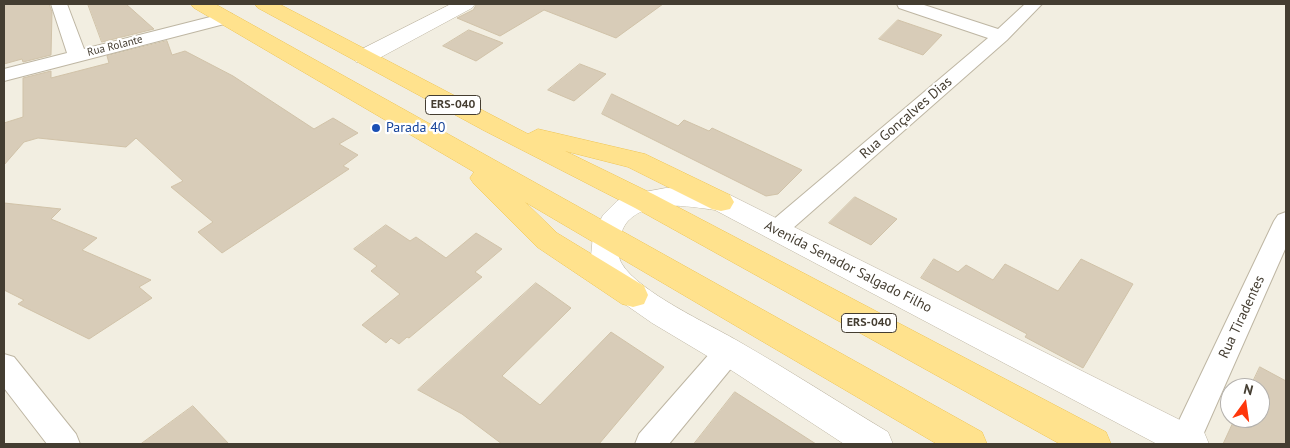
<!DOCTYPE html>
<html>
<head>
<meta charset="utf-8">
<style>
  body { margin:0 }
  #map { position:relative; width:1290px; height:448px; overflow:hidden; background:#f2eee1; font-family:"PT Sans",sans-serif }
  canvas { display:block }
  .frame { position:absolute; inset:0; border:5px solid #443d31; pointer-events:none }
  .north { position:absolute; left:1220px; top:378px; width:50px; height:50px; box-sizing:border-box; background:#fff; border:1px solid #b4b1ad; border-radius:50%; rotate:14deg; font-size:14px; font-weight:700; line-height:20px; text-align:center; color:#443d31 }
  .north::after { content:''; display:block; margin:auto; width:18px; height:22px; background:#ff370b; clip-path:polygon(50% 0,100% 100%,50% 72%,0 100%) }
</style>
</head>
<body>
<div id="map">
<canvas width="1290" height="448"></canvas>
<div class="frame"></div>
<div class="north">N</div>
</div>
<script>
const ctx = document.querySelector('canvas').getContext('2d');
ctx.lineJoin = 'round';
function fillPath(path, color) {
  ctx.fillStyle = color;
  ctx.fill(path, 'evenodd');
}
function trace(path, color, width, dash) {
  ctx.strokeStyle = color;
  ctx.lineWidth = width;
  ctx.lineCap = dash ? 'butt' : 'round';
  ctx.setLineDash(dash || []);
  ctx.stroke(path);
}
function drawText(font, color, halo, rows, align = 'center') {
  ctx.font = font + ' "PT Sans",sans-serif';
  ctx.lineWidth = 4.5;
  ctx.setLineDash([]);
  ctx.textBaseline = 'middle';
  ctx.strokeStyle = halo;
  ctx.fillStyle = color;
  for (const [text, x, y, turn = 0] of rows) {
    ctx.save();
    ctx.translate(x, y);
    ctx.rotate((+turn || 0) * Math.PI / 180);
    ctx.textAlign = isNaN(turn) ? turn : align;
    if (halo) ctx.strokeText(text, 0, 0);
    ctx.fillText(text, 0, 0);
    ctx.restore();
  }
}
const building = new Path2D(`
  M4 4H49L52 12 51 55 23 62 22 59 4 64Z
  M88 4H126L154 29 102 42Z
  M477 4H663L616 38 544 10 500 36 457 18 473 10Z
  M898 20 942 35 923 55 879 39Z
  M469 30 503 43 476 61 443 46Z
  M167 41 172 55 185 51 233 76 314 129 333 118 358 133 339 144 358 155 343 166 349 169 222 253 198 232 213 222 171 187 183 181 136 138 126 147 38 138 24 142 4 165V123L23 117V78L51 71V78L109 63 107 56Z
  M580 64 606 74 574 101 548 90Z
  M612 94 678 126 684 120 709 131 712 128 802 170 778 194 766 196 602 114Z
  M855 197 897 219 871 245 829 223Z
  M4 203 61 209 51 219 97 238 82 250 151 280 139 287 152 298 89 339 18 304 24 300 4 290Z
  M386 225 410 241 416 237 446 258 476 233 502 249 475 272 482 277 409 338 407 337 399 344 391 338 386 343 362 325 400 294 371 271 377 266 354 249Z
  M934 259 958 272 966 265 993 280 1005 264 1058 291 1081 259 1133 284 1083 368 1025 337 1027 334 921 278Z
  M536 283 571 308 502 376 540 405 611 332 664 367 599 444H502L462 414 418 390Z
  M1260 367 1286 381V444H1223L1235 418H1260V388H1250Z
  M735 392 816 444H694Z
  M193 406 229 444H141Z`);
fillPath(building, '#d8ccb8');
trace(building, '#d0c2a8', 1);
const minor = new Path2D(`
  M51 4H67L84 49 226 13 232 14 235 18 232 22 4 81V69L67 53Z
  M897 4H921L998 29 1025 4H1042L1007 40 784 236 776 239 768 236 764 230 768 224 988 38 899 8Z
  M1286 212V247L1199 444H1171L1170 441 1174 431 1274 221 1278 215Z
  M728 340 738 344 742 352 738 360 669 444H635L639 434 718 344Z
  M4 354 14 357 76 434 80 444H47L4 388Z`);
const tertiary = new Path2D(`
  M451 4H475L472 8 372 62 364 63 356 62 353 57 356 52Z
  M666 188 696 189 730 195 1204 432 1209 444H1157L715 210C687 206 649 199 628 221 619 231 615 253 622 264 639 292 709 324 738 341 789 370 838 402 888 432L893 444H844L734 372 652 323 619 300 607 288 594 269 591 256 593 235 603 215 617 201 628 195Z`);
const primary = new Path2D(`
  M191 4H215L982 432 987 444H937L525 202 557 233 644 286 648 295 644 304 633 307 622 304 537 247 474 184 470 178 474 172 194 8Z
  M255 4H279L528 134 538 129 645 154 730 195 734 202 730 209 721 211 712 209 628 167 565 151 653 194 1106 432 1111 444H1060L635 208 483 130 258 8Z`);
trace(minor, '#beb6a3', 2);
trace(tertiary, '#beb6a3', 1);
trace(primary, '#eec453', 1);
fillPath(minor, '#fff');
fillPath(tertiary, '#fff');
fillPath(primary, '#ffe28d');
for (const [x, y, r, color] of [
  [376,128,5,"#1a4fb4"]
]) {
  const dot = new Path2D();
  dot.arc(x, y, r, 0, 2 * Math.PI);
  ctx.fillStyle = color;
  ctx.fill(dot);
  trace(dot, '#fff', 2);
}
drawText('11px', '#443d31', '#fff', [
  ["Rua Rolante",115,46,-14]
]);
for (const [x, y, w] of [
  [453,105,55],
  [869,323,55]
]) {
  const box = new Path2D();
  box.roundRect(x - w / 2, y - 9.5, w, 19, 4);
  ctx.fillStyle = '#fff';
  ctx.fill(box);
  trace(box, '#443d31', 1);
}
drawText('bold 12px', '#443d31', null, [
  ["ERS-040",453,105],
  ["ERS-040",869,323]
]);
drawText('14px', '#443d31', '#fff', [
  ["Rua Gonçalves Dias",906,118,-41],
  ["Avenida Senador Salgado Filho",848,267,27],
  ["Rua Tiradentes",1242,317,-65]
]);
drawText('14px', '#164399', '#fff', [
  ["Parada 40",386,128]
], 'left');
</script>
</body>
</html>
